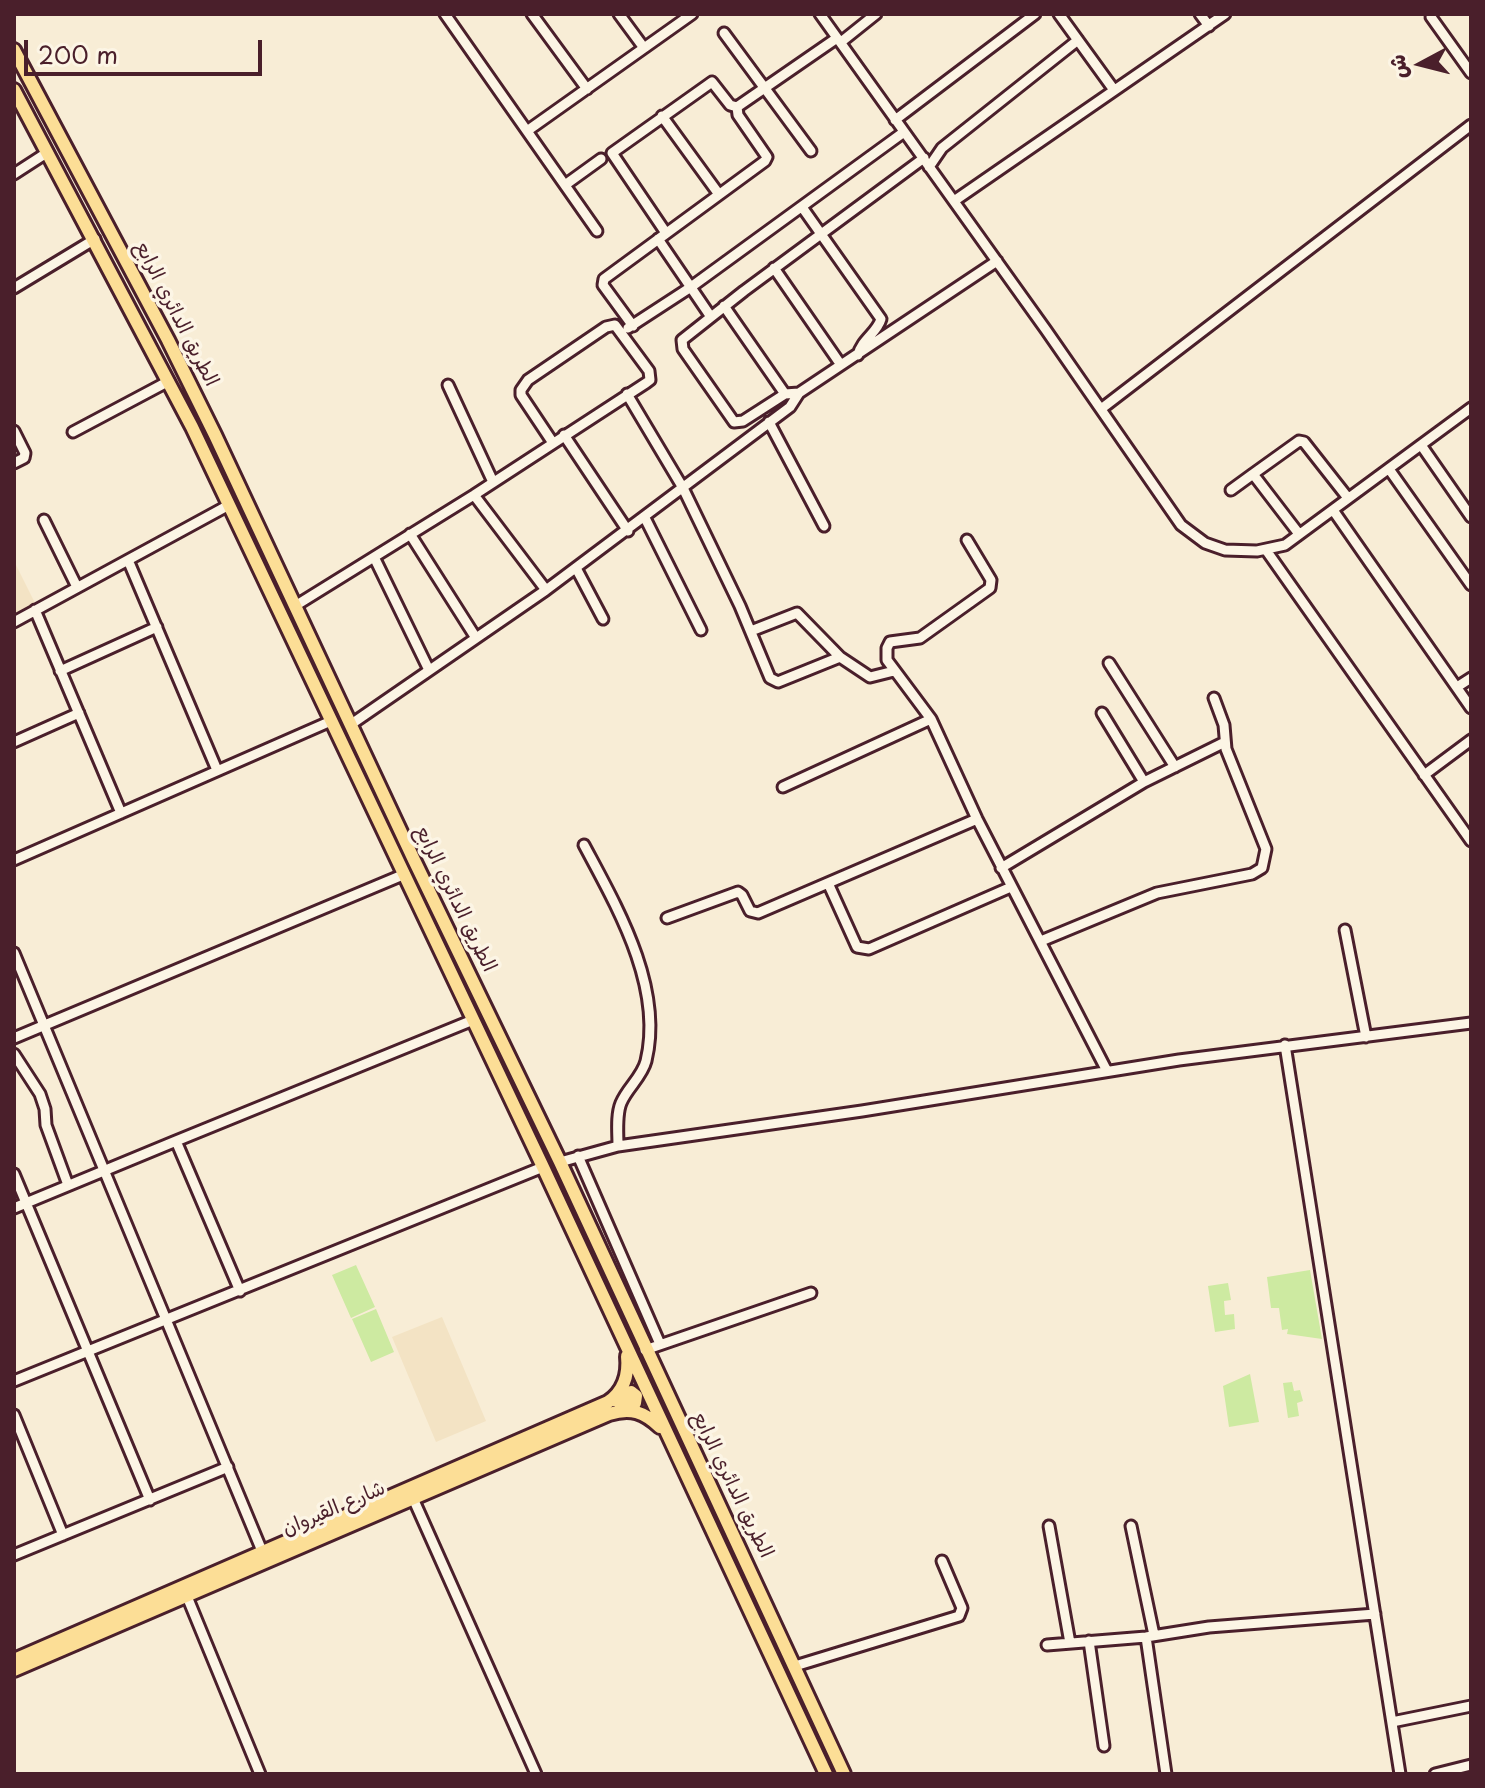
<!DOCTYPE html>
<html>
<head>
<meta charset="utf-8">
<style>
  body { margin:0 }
  #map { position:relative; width:1485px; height:1788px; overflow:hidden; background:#f8edd6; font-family:"Playpen Sans","Playpen Sans Arabic",sans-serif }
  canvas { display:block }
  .frame { position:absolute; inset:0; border:16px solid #4a1f2b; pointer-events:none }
  .north { position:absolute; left:1381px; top:24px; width:80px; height:80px; -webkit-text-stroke:6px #fcf5e5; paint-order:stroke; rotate:263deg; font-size:22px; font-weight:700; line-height:32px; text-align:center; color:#4a1f2b }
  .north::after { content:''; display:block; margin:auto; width:28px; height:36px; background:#4a1f2b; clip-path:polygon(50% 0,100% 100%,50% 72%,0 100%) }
  .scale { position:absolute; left:24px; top:40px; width:238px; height:36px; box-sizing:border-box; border:4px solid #4a1f2b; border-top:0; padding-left:10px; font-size:24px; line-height:28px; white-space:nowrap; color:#4a1f2b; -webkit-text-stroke:6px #fcf5e5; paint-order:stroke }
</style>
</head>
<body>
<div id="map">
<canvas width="1485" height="1788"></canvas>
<div class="frame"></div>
<div class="north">ش</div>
<div class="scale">200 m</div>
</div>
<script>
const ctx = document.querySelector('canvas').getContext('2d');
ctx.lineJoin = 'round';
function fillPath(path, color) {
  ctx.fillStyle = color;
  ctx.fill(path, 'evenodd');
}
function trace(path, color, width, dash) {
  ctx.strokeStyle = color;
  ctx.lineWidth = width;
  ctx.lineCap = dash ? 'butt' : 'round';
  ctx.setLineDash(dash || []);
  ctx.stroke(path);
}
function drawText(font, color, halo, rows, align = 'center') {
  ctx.font = font + ' "Playpen Sans","Playpen Sans Arabic",sans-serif';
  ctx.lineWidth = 7;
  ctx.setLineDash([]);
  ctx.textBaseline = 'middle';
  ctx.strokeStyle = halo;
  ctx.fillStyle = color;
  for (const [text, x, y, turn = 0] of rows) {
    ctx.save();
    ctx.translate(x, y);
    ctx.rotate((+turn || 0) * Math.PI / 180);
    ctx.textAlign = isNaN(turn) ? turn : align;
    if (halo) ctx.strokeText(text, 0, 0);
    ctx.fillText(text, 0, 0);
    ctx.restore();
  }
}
fillPath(new Path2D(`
  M14 561 37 607 14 620Z
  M442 1317 486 1421 436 1442 392 1337Z`), '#f3e3c4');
fillPath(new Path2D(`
  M356 1265 375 1307 351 1318 332 1275Z
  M1310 1270 1322 1339 1287 1334 1288 1329 1282 1330 1279 1308H1271L1267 1277Z
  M1228 1283 1231 1300 1224 1301 1225 1315 1234 1314 1235 1329 1215 1332 1208 1286Z
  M376 1309 394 1352 371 1362 352 1319Z
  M1250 1374 1259 1422 1229 1427 1223 1386Z
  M1292 1382 1294 1391 1300 1390 1303 1401 1297 1403 1299 1416 1288 1418 1283 1383Z`), '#cdeaa1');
const minor = new Path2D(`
  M445 14 597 231
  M532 14 587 89
  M619 14 644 48
  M820 14 1046 330 1181 525 1205 543 1225 550 1257 551 1285 545 1471 408
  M1059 14 1114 90
  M1200 14 1209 26
  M1431 17 1471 73
  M724 33 811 151
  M841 42 876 14
  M737 107 837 38
  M662 116 718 193
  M895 120 1035 14
  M527 131 692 14
  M929 167 942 148 1078 40
  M14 174 48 152
  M565 185 601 159
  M954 201 1225 14
  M802 207 881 319C877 333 862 339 858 355
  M658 239 711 317
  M774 268 841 365
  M14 288 95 239
  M724 306 785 394
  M633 326 603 285 604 279 765 161 767 157 738 115 737 107 730 105 712 82 612 153 666 233
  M628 328 691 287 904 132
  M448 385 493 482
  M799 393 785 394 743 421 734 422 683 349 682 340 744 291 924 158
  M627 394 683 488 740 606 770 678 778 682 840 657 870 677 894 671
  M1101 409 1471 125
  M769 422 824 526
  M14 431 25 453 24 458 14 463
  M73 432 169 381
  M564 435 628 531
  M1421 445 1471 517
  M1389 469 1471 585
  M1231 490 1253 474
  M474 495 546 590
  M1333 510 1471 708
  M645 518 701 630
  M44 520 77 587
  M410 534 476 638
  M1299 534 1253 474 1299 441 1304 442 1348 498
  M967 540 991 580 990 588 920 638 890 642 887 648V660L931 719 977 819 1107 1071
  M1266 550 1471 841
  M374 557 429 670
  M128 560 217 770
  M576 568 603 619
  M295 606 474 495 646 383 650 380 649 371 615 325 606 327 528 380 521 390V395L553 443
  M35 610 121 813
  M14 622 229 505
  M751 631 797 613 840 657
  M1109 663 1175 767
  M60 671 157 627
  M1457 687 1471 678
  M1102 713 1144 782
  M350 725 546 590 790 407 799 393 997 261
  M14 742 79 713
  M1424 775 1471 740
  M783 787 931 719
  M584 845C617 907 664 987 646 1061 642 1077 627 1088 621 1103 616 1115 618 1133 618 1146
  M14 860 331 721
  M1001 868 1144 782 1225 742
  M828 883 857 947 869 949 1011 887
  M667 918 738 892 742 895 750 911 758 913 977 819
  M1345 930 1366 1037
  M1041 941 1157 893 1252 874 1262 868 1266 849 1226 749 1224 725 1214 698
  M14 953 262 1551
  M14 1038 405 874
  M1285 1045 1400 1774
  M14 1054 40 1094 45 1109 46 1125 68 1185
  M176 1141 473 1020
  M578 1156 660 1344
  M560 1162 618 1146 862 1111 1179 1060 1471 1023
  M14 1174 150 1500
  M14 1208 176 1141 240 1291
  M645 1350 811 1293
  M14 1381 543 1167
  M14 1415 63 1535
  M412 1496 536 1774
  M1049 1526 1070 1643
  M1131 1526 1154 1635
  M14 1555 228 1467
  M186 1594 260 1774
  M1146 1637 1166 1774
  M1089 1641 1104 1746
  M1047 1645 1146 1637 1209 1627 1375 1614
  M795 1666 959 1616 962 1608 942 1561
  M1392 1722 1471 1706
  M1435 1774 1471 1765`);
const major = new Path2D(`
  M14 50 168 340 215 435 414 860 560 1162 844 1774
  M14 90 192 427 543 1167 826 1774
  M614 1400 631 1392 636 1396 635 1403 620 1409
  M14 1660 608 1402C624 1391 629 1375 627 1356
  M14 1670 609 1414C631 1407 644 1412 660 1427`);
trace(minor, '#4a1f2b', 15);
trace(major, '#4a1f2b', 18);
trace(minor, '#fcf5e5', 9);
trace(major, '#fcde96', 12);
drawText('20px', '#4a1f2b', '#fcf5e5', [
  ["الطريق الدائري الرابع",176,314,63],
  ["الطريق الدائري الرابع",455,899,64],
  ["الطريق الدائري الرابع",732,1485,64],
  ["شارع القيروان",334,1509,-23]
]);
</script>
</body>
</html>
